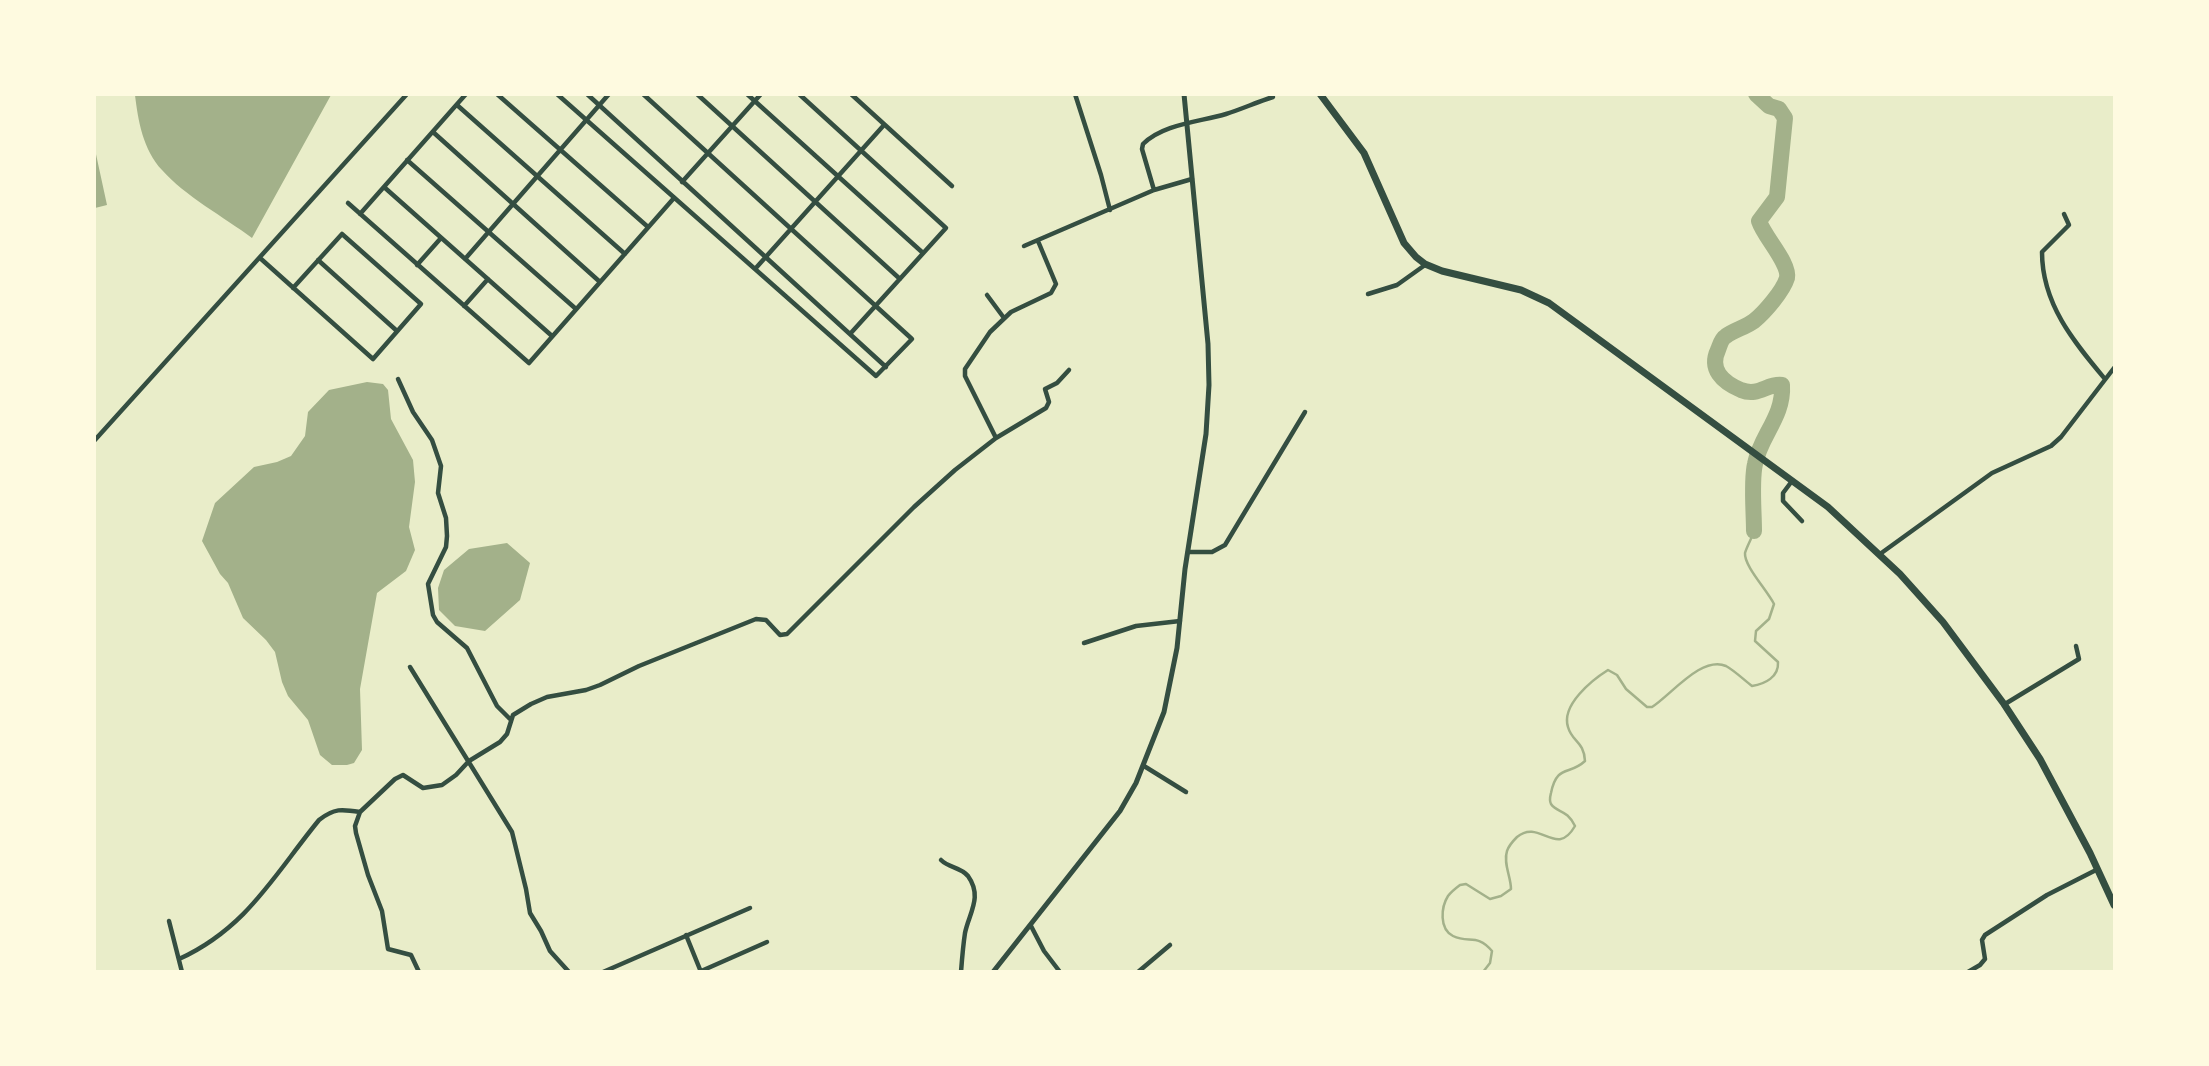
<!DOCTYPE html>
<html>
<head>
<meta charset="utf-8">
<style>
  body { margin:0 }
  #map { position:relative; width:2209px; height:1066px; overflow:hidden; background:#e9edc9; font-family:Rubik,sans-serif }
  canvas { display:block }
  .frame { position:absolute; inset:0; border:96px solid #fefae0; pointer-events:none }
</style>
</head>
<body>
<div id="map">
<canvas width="2209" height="1066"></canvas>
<div class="frame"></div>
</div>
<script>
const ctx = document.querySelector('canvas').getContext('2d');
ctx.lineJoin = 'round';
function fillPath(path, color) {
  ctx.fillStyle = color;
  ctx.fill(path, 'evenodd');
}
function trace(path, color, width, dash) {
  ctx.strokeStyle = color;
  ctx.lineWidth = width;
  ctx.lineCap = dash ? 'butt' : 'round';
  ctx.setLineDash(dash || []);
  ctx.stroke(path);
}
fillPath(new Path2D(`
  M135 95V94L331 95 252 238C224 217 185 196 162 170 143 150 138 120 135 95Z
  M94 145 107 205 95 208H94Z
  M367 382 383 384 388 390 391 419 413 460 415 482 409 527 415 550 406 571 377 593 360 689 362 750 354 763 347 765H332L320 755 308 720 288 696 282 682 275 652 266 640 243 618 228 583 220 574 202 541 215 503 254 467 277 462 291 456 305 436 308 412 329 390Z
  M507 543 530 563 520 600 485 631 455 626 439 610 438 588 444 570 469 549Z`), '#a3b18a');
trace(new Path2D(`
  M1483 972 1490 963 1492 951C1477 933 1469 944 1453 936 1439 929 1441 907 1448 896 1451 892 1456 888 1460 885L1466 884 1490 899 1501 896 1511 889C1511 877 1503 863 1507 851 1509 845 1513 841 1517 837 1540 818 1556 859 1575 826 1567 809 1557 813 1551 804 1549 800 1550 797 1551 793 1557 764 1569 776 1585 761 1584 741 1572 742 1568 727 1561 705 1592 680 1608 670L1617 675 1626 689 1647 707H1652C1671 695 1702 655 1726 666 1735 671 1744 680 1752 686 1765 684 1779 677 1778 662L1755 641 1756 631 1769 619 1774 604C1767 590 1744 566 1745 553 1747 546 1752 538 1754 531`), '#a3b18a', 2.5);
trace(new Path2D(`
  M1754 531C1754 512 1751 481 1755 464 1760 436 1784 417 1782 385 1767 383 1759 397 1741 390 1722 382 1709 369 1718 350 1720 345 1721 339 1726 336 1734 330 1746 327 1754 321 1765 312 1783 291 1787 278 1790 263 1764 237 1759 221L1777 197 1785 118 1779 109 1769 106 1756 94`), '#a3b18a', 16);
trace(new Path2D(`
  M497 94 648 227
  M557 94 876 376 912 339 643 94
  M587 94 886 367
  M697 94 900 279
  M747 94 923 253
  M799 94 946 228 850 334
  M851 94 952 186
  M1075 94 1101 175 1110 210
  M457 105 625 254
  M433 132 600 282
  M407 160 576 309
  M682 182 761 94
  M384 187 552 336
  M1154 190 1142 149 1143 144C1163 124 1199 122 1226 114 1242 109 1257 102 1273 97
  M348 203 529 363 674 198
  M360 214 466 94
  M2064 214 2069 225 2042 252C2042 304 2074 342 2105 379
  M1024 246 1154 190 1192 179
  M260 258 373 359 421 304 342 234 293 288
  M465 259 609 94
  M318 260 397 331
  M417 265 441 238
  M755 269 884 125
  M1368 294 1397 285 1425 265
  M987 295 1004 318
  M464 306 488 279
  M398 379 413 412 432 440 441 466 438 493 446 518 447 536 446 547 428 584 433 615 437 622 467 648 497 706 511 720
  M996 438 965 376V369L990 332 1011 312 1051 293 1056 284 1038 241
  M94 441 407 94
  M1792 481 1783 493V501L1802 521
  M1188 552H1212L1225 545 1305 412
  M1880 554 1992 473 2051 446 2061 437 2114 368
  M1084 643 1136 626 1180 621
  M410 667 512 832 526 889 530 913 541 931 550 951 569 972
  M2005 704 2079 659 2076 646
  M1144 766 1186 792
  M360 812 355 826 356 833 368 875 382 911 388 949 411 955 419 972
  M941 860C949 868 961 867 968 876 983 897 969 913 965 933 963 946 962 959 961 972
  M169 921 182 972
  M1031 926 1044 951 1060 972
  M686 935 701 972
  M179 959C247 928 274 875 319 820 334 808 342 809 360 812L395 779 403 775 423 788 442 785 456 775 469 761 500 742 507 734 513 715 531 704 547 697 586 690 600 685 639 666 756 619 766 620 780 635 787 634 914 507 955 470 996 438 1046 408 1049 402 1045 389 1057 383 1069 370
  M603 972 750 908
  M699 972 767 942
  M1138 972 1170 945
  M1968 972 1980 965 1985 959 1982 940 1985 935 2047 895 2098 869`), '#344e41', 4.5);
trace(new Path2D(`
  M993 972 1120 811 1136 783 1164 712 1177 648 1185 569 1206 434 1209 385 1208 344 1184 94`), '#344e41', 5);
trace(new Path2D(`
  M1320 94 1364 153 1404 243 1416 257 1425 264 1442 271 1521 290 1549 303 1828 507 1900 574 1943 622 2004 704 2040 759 2090 853 2114 905`), '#344e41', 7);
</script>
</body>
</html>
